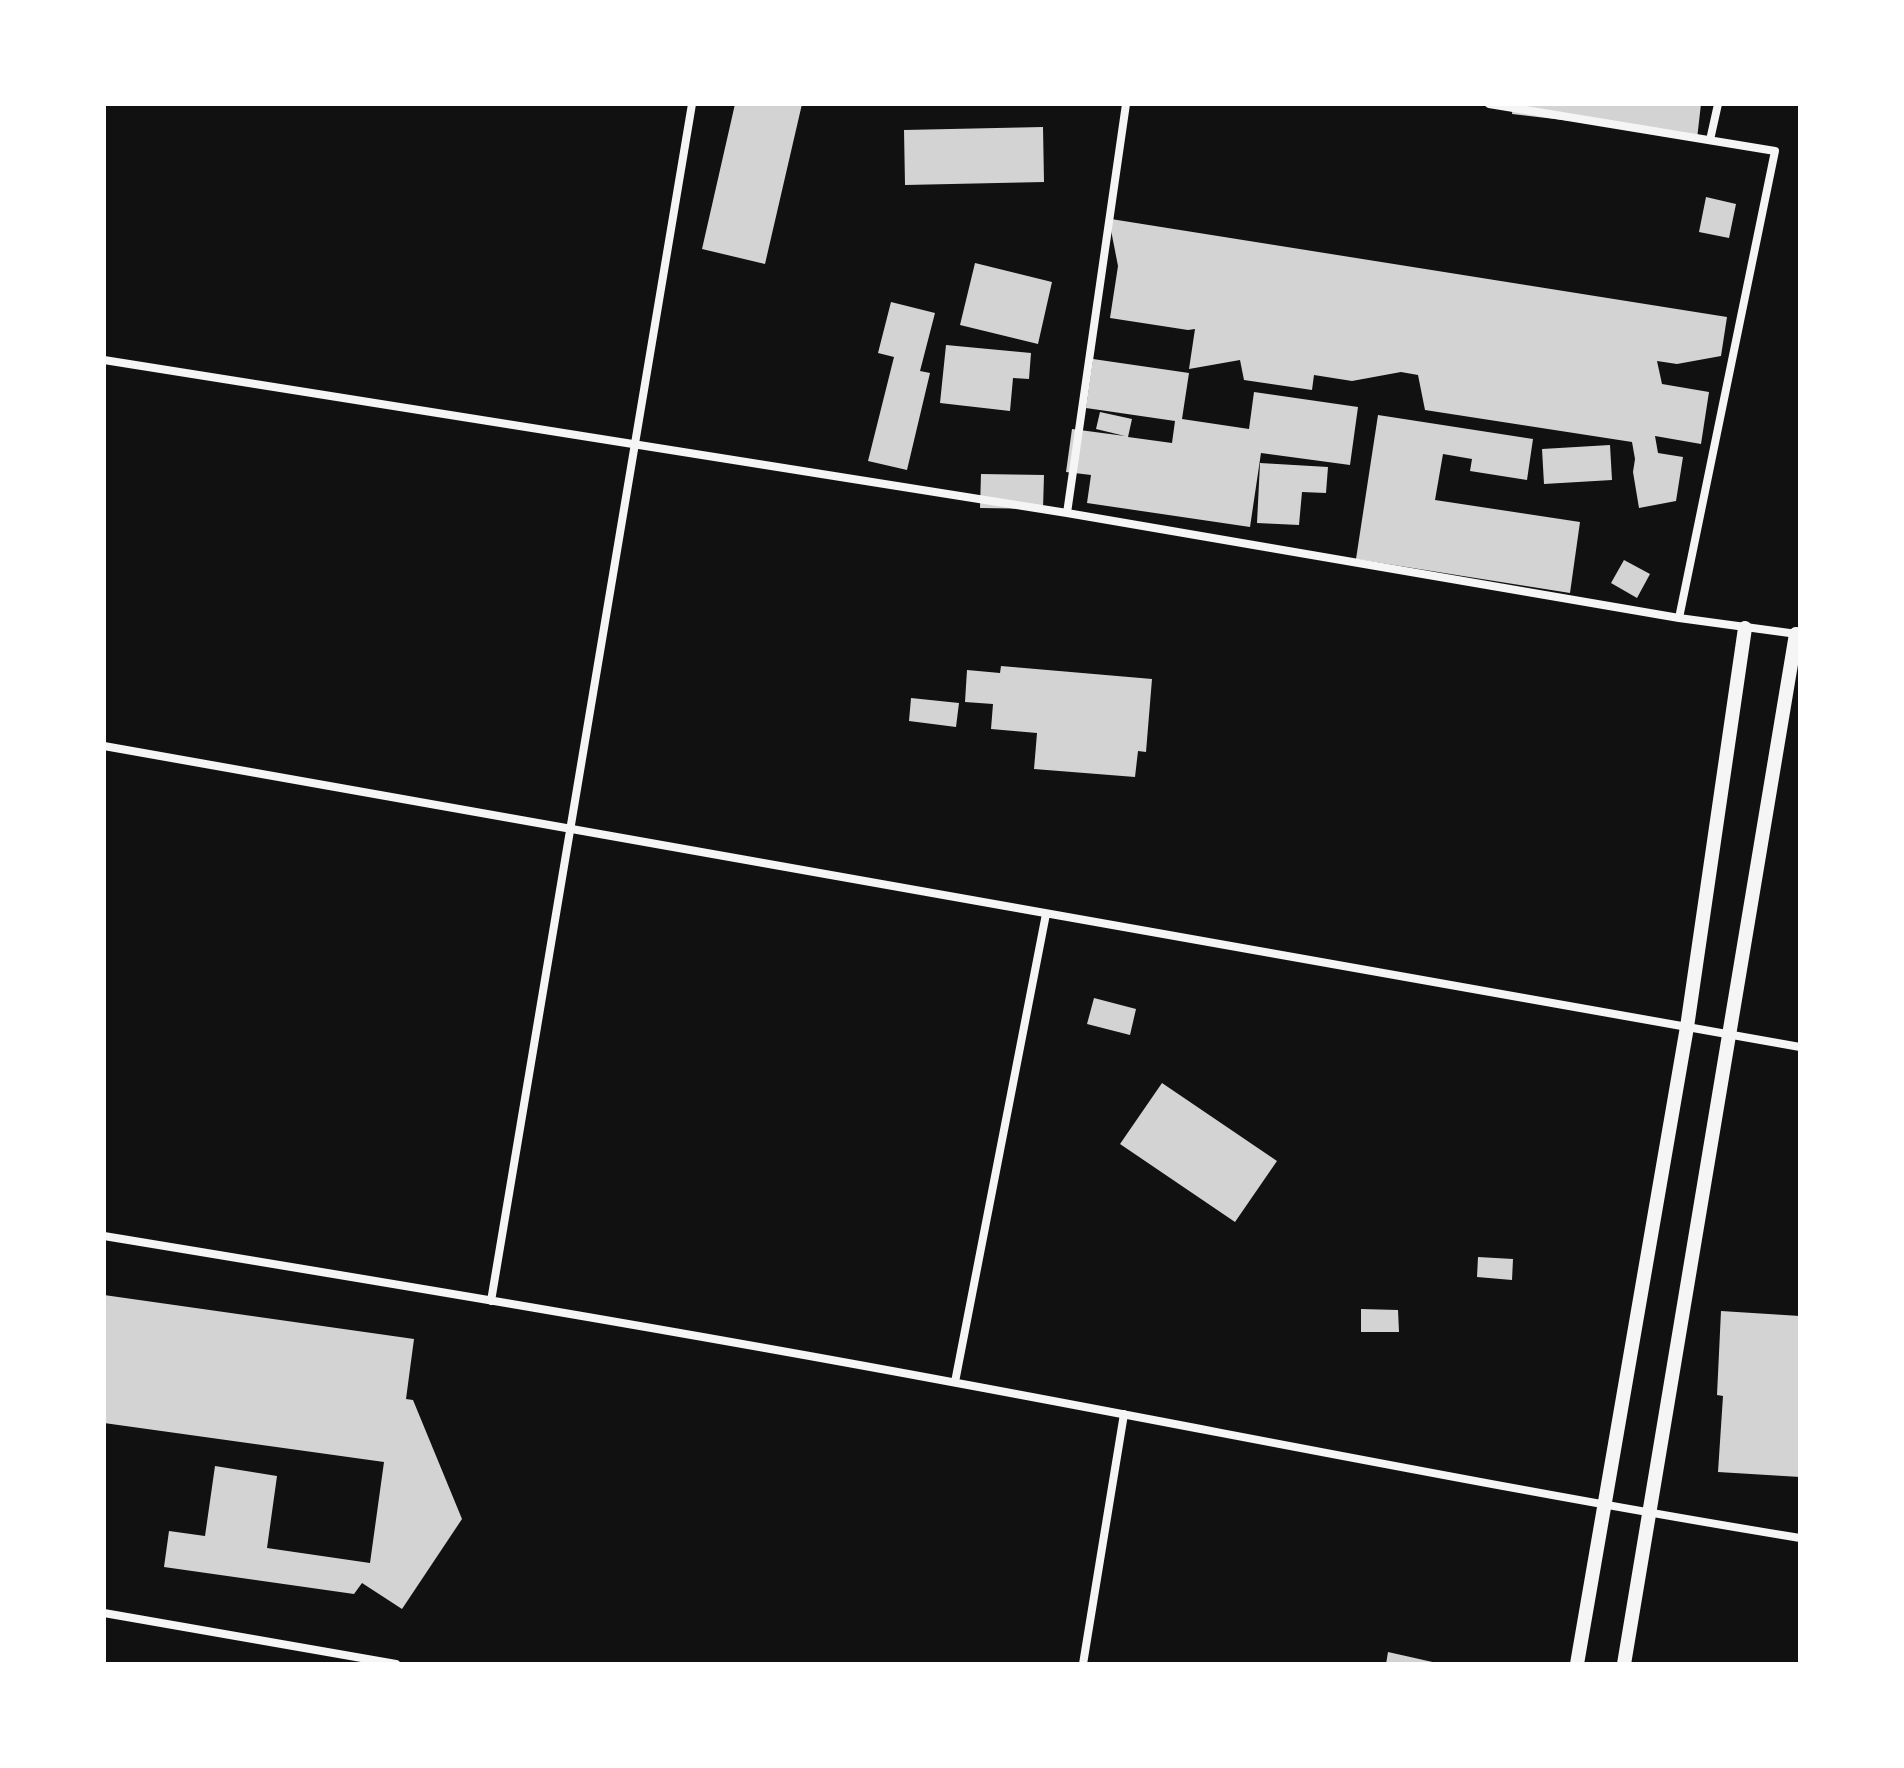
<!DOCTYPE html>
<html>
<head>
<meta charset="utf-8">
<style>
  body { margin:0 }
  #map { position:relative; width:1904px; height:1768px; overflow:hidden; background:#111; font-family:"Sofia Sans Condensed",sans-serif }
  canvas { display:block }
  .frame { position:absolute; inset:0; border:106px solid #fff; pointer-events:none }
</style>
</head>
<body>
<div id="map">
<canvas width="1904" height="1768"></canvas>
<div class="frame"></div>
</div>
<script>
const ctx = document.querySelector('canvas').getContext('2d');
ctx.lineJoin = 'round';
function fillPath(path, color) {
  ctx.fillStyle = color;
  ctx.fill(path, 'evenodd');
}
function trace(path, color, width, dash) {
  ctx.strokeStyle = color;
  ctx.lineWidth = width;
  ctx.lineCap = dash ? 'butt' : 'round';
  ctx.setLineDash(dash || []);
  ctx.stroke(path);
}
fillPath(new Path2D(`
  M735 104H802L765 264 702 249Z
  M1513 104H1701L1697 139 1631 128 1512 114Z
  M1043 127 1044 182 905 185 904 130Z
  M1706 197 1736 204 1729 238 1699 232Z
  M1111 219 1727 317 1721 356 1677 364 1657 361 1662 384 1709 392 1701 444 1655 436 1658 453 1683 457 1676 501 1639 508 1633 472 1635 459 1632 442 1425 410 1418 375 1401 372 1352 381 1314 375 1312 390 1244 380 1240 360 1189 369 1195 329 1188 330 1110 318 1118 266 1109 220Z
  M975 263 1052 282 1038 344 960 325Z
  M891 302 935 313 920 371 930 373 907 470 868 461 894 357 878 353Z
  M946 345 1031 353 1029 379 1013 378 1010 411 940 403Z
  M1093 359 1189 373 1182 419 1249 429 1254 392 1358 407 1350 465 1261 453 1250 527 1087 503 1091 475 1066 472 1072 429 1125 436 1096 429 1100 412 1132 419 1128 437 1172 443 1175 421 1086 408Z
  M1378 415 1533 439 1527 480 1470 471 1472 459 1443 454 1435 500 1580 522 1570 593 1356 559Z
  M1610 445 1612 480 1544 484 1542 449Z
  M1260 463 1328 467 1326 493 1302 492 1299 525 1257 523Z
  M981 474 1044 475 1043 509 980 508Z
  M1624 560 1650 574 1637 598 1611 583Z
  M1001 666 1152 679 1146 752 1138 751 1135 777 1034 769 1037 733 991 729 993 704 965 702 967 670 1000 673Z
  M911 698 959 703 956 727 909 721Z
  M1094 998 1136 1009 1130 1035 1087 1024Z
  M1162 1083 1277 1161 1235 1222 1120 1144Z
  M1478 1257 1513 1259 1512 1280 1477 1277Z
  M104 1295 414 1339 406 1399 413 1400 462 1519 402 1609 362 1583 354 1594 164 1567 169 1531 205 1536 215 1466 277 1476 267 1548 370 1563 384 1462 104 1423Z
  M1361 1309 1398 1310 1399 1332H1361Z
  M1721 1311 1800 1316V1477L1718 1472 1723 1396 1717 1395Z
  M1388 1652 1437 1663 1436 1664H1386Z`), '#d3d3d3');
trace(new Path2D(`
  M1489 104 1775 151 1679 618
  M1710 140 1718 104
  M104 360 1067 513 1679 618 1797 634
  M1067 513 1126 104
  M104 746 1800 1047
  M104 1236C389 1283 673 1330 957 1383 1238 1435 1518 1492 1800 1538
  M491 1301 692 104
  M955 1382 1046 914
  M104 1613 396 1664
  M1083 1664 1124 1414`), '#f5f5f5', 8);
trace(new Path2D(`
  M1577 1664 1687 1027 1745 628
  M1624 1664 1796 634`), '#f5f5f5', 14);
</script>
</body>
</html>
